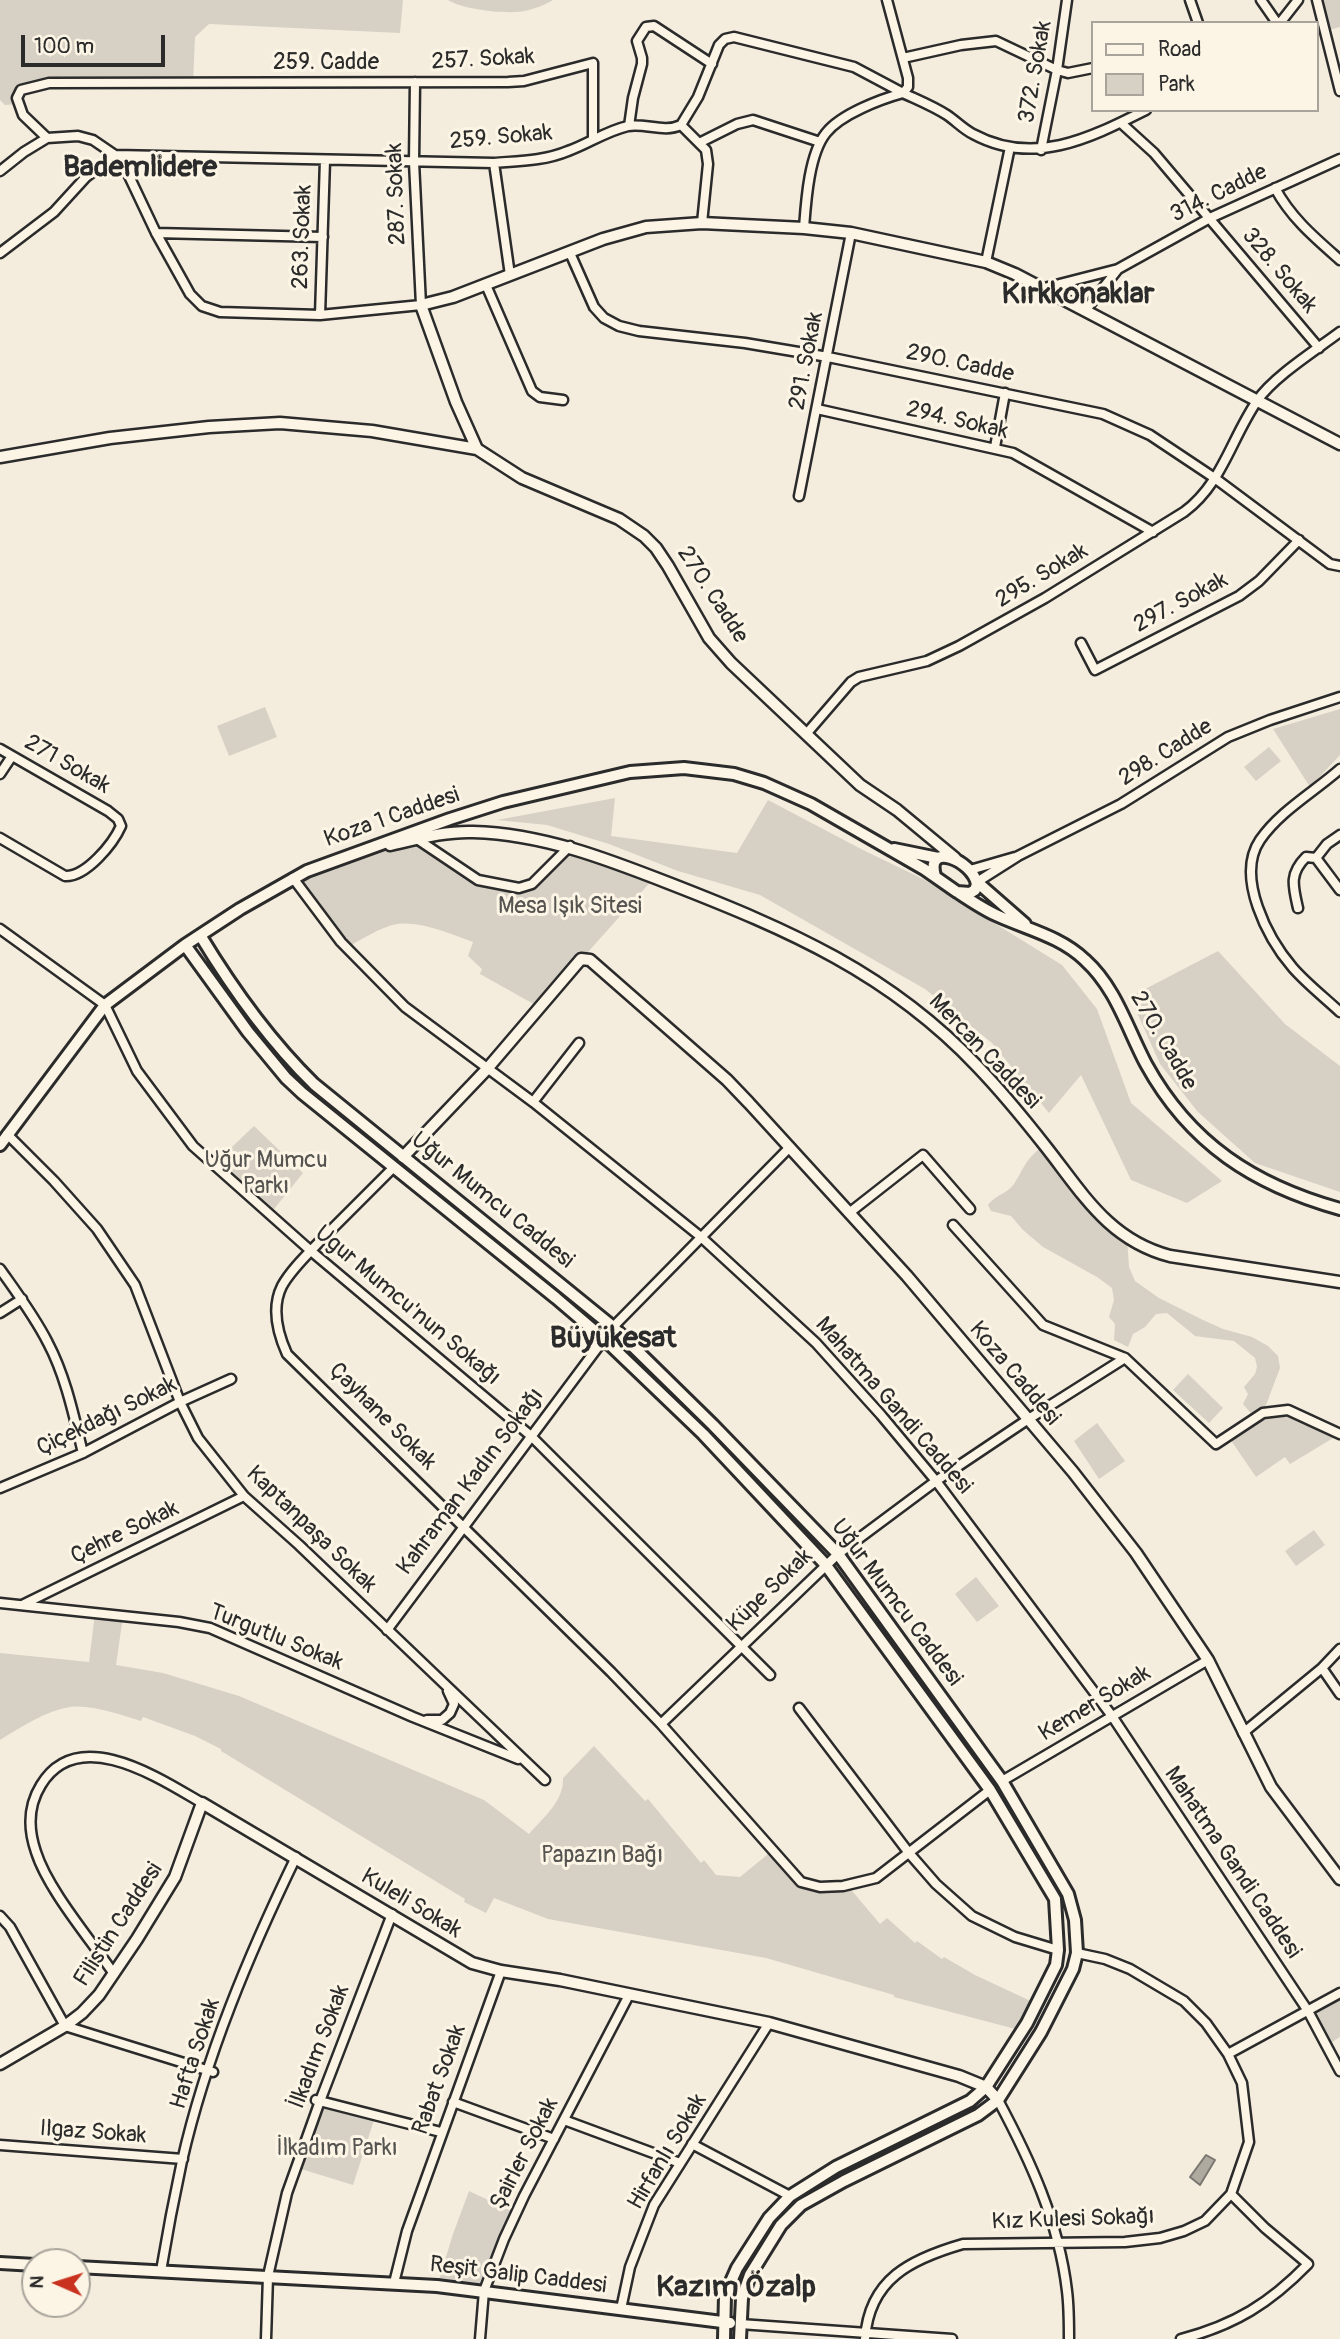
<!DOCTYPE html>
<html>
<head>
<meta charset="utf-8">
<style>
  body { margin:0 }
  #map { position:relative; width:1340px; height:2339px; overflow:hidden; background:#f4edde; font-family:Pangolin,sans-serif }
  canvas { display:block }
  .legend { position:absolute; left:1091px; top:21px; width:228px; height:91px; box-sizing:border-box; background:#fcf5e5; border:2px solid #a8a49b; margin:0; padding:9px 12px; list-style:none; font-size:21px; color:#2b2b2b }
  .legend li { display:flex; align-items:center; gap:14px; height:35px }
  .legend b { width:35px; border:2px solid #a8a49b }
  .north { position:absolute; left:21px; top:2248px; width:70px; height:70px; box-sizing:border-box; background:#fcf5e5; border:2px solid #a8a49b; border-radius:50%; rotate:273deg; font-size:19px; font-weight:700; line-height:28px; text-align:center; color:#2b2b2b }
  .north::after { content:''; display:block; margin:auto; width:24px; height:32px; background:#c8321e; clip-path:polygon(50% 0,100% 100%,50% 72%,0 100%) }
  .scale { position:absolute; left:21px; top:35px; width:144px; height:32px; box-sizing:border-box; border:4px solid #2b2b2b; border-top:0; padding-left:9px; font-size:21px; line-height:24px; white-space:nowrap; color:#2b2b2b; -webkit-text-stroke:5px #fcf5e5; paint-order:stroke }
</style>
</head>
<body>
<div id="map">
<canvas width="1340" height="2339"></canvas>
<ul class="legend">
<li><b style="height:9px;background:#fcf5e5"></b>Road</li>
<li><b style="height:19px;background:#d6d1c4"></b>Park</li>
</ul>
<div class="north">N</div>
<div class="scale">100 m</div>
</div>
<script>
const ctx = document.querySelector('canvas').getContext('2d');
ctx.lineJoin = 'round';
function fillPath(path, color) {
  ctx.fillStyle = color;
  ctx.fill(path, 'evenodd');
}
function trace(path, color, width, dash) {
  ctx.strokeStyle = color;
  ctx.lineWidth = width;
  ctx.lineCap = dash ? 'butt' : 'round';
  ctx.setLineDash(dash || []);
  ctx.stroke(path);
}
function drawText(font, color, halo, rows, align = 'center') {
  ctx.font = font + ' Pangolin,sans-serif';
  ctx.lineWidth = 6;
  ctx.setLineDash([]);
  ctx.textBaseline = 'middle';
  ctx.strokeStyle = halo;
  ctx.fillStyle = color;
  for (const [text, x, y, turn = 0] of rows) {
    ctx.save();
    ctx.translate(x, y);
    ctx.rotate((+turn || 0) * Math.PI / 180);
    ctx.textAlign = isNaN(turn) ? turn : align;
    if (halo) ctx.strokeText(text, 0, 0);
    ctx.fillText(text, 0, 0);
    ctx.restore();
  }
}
fillPath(new Path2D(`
  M0 0H403L400 33 209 24 195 37 193 83H49L21 90 18 104 5 105 0 100Z
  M448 0H553C543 6 527 12 515 12 498 13 462 9 448 0Z
  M1317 0H1340V27L1325 31Z
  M265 707 277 737 229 756 217 726Z
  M1340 709V755L1310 787 1273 729Z
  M1269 747 1281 761 1256 781 1244 767Z
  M615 798 611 836 737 853 768 800 863 850 923 879 1062 965 1097 1009 1131 1103 1222 1181 1187 1203 1131 1180 1081 1075 1049 1113 992 1043 925 989 760 895 678 871 609 844 547 825 497 820Z
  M417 839 477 880 525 887 570 846 654 878 539 1007 480 974 482 969 468 956 473 942C450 934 422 921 397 924 380 927 361 940 346 948L294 878 334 860Z
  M1218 951 1285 1024 1340 1066V1192L1255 1163 1198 1112 1160 1064 1130 997Z
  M254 1126 303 1173 270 1214 214 1164Z
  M1041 1148H1047L1127 1238 1129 1267 1135 1281 1159 1298 1203 1320 1223 1329 1252 1337 1268 1346 1278 1356 1280 1368 1263 1413 1288 1410 1340 1434 1290 1464 1285 1457 1256 1477 1228 1436 1255 1418 1243 1404 1248 1394 1244 1387 1255 1374 1257 1367 1255 1358 1234 1341 1195 1336 1167 1313 1156 1314 1145 1327 1133 1334 1128 1347 1114 1340 1115 1324 1109 1317 1114 1300 1112 1288 1097 1277 1043 1247 1023 1230 1011 1216 991 1211 988 1205C995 1195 1007 1194 1014 1184 1023 1170 1026 1158 1041 1148Z
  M1188 1374 1223 1408 1209 1423 1173 1390Z
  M1097 1423 1125 1461 1099 1479 1074 1441Z
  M1314 1530 1325 1545 1296 1566 1285 1551Z
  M976 1577 999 1606 977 1622 955 1594Z
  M95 1613 123 1616 116 1665 163 1673 239 1696 484 1800 529 1834C544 1817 564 1801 563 1778L594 1746 645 1801 648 1799 701 1863 704 1860 716 1875 740 1877 773 1850C801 1881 802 1889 847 1885L880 1924 887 1918 915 1943 917 1941 942 1959 944 1957 975 1975 1037 2004 1023 2031 894 1997V1995L766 1958 548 1919 494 1898 486 1913 464 1902 465 1899 221 1751V1749L195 1736 143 1717 141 1721C121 1715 91 1704 70 1707 45 1711 21 1727 0 1740V1653L89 1662Z
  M1340 1993V2037L1326 2046 1308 2011Z
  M323 2105 374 2120 353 2185 301 2169Z
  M469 2191 516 2213 484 2291 437 2286 453 2234Z`), '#d6d1c4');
const water = new Path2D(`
  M1206 2155 1215 2160 1200 2185 1190 2177Z`);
fillPath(water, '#afaaa0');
trace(water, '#7a7771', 2);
const minor = new Path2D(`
  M1190 0 1198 23
  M1261 0 1277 23
  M1317 0 1340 91
  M1280 23 1298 0
  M903 58 961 45 996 41 1057 70 1068 73 1093 68
  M1121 123 1154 153 1319 348
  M681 125 706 150 708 164 702 223
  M629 126 633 98 642 64V58L637 41 646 27 654 26 712 64
  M47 138 78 136 93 140 115 155 129 176 156 233 190 294 202 306 220 312 320 315 421 305 414 162 415 82
  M701 142 737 124 753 120 820 142
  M1041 150 1057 70 1067 0
  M115 155 494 163C519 161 544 161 568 151 588 144 606 131 628 126 646 123 664 133 681 125L698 97 719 45 725 39 734 37 854 67 903 93 908 87V78L887 0
  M494 163 510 275
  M0 171 24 152 47 138 23 115 17 98 21 90 49 83 508 82 524 81 593 63V139
  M1275 188C1291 218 1315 238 1340 260
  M804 228C806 201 809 154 826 133 841 114 881 99 903 93 918 100 933 106 947 115 956 121 963 129 973 134 1034 167 1090 138 1146 110
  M156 233 323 237
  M0 253 54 212 86 177 115 155
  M570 253 594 307 604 318 619 326 639 331 745 343 828 357 1103 414 1150 435 1216 479 1330 564 1340 566
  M986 262 1010 147
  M486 285 532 391 540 397 563 400
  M1044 288 1118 269 1210 218 1340 159
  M1085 311 1118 269
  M320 315 325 160
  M817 409 1013 453 1153 532
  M995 447 1005 393
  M799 496 851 233
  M1081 643 1095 670 1239 596 1259 581 1299 540
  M807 733 851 682 859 677 927 661 959 646 1045 598 1184 512C1222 484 1231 439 1257 401 1273 377 1316 350 1340 332
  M0 749 108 811 118 819 121 826C113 844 86 877 65 876L0 838
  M1340 769C1314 792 1280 811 1260 840 1235 877 1268 939 1293 968 1307 984 1324 997 1340 1012
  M0 774 12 756
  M417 839 478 880 519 888 532 884 570 846
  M1316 858 1340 890
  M970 870 1015 857
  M293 878 341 942 405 1007 533 1102 701 1237 816 1343 881 1415 936 1481 1112 1716 1308 2011 1340 2071
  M977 882 1018 856 1121 804 1228 737 1270 720 1340 697
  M1298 908C1293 886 1289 874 1306 857L1316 858 1327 844 1340 835
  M0 929 105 1005 137 1071 193 1146 311 1251 531 1436 770 1675
  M533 1102 579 1043
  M7 1134 54 1181 97 1229 135 1285 180 1402 198 1438 244 1496 299 1545 545 1780
  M393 1168C370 1191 347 1214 324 1237 310 1252 292 1268 282 1286 271 1308 278 1334 287 1354L611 1672 661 1724 801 1882 820 1887 843 1886 876 1878 990 1790
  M849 1213 923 1155 970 1209
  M953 1225 1043 1325 1125 1358 1216 1444 1263 1413 1288 1410 1340 1434
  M0 1269C17 1293 35 1317 48 1343 66 1377 74 1417 83 1453
  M0 1313 22 1299
  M613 1327 790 1147
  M0 1488 83 1453 180 1402 231 1379
  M0 1603 179 1622 210 1628 413 1717 518 1759
  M22 1605 244 1496
  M387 1630 604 1339
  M1322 1668 1340 1694
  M799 1708 909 1853 936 1884 972 1916 1015 1937 1058 1950
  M427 1720H442L450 1713 454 1704 448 1691
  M661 1724 838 1554 936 1481 1027 1420 1125 1358
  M1243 1733 1322 1668 1340 1649
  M1002 1781 1208 1660
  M0 1916 10 1927 65 2026 213 2072
  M114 1974C91 1940 48 1890 36 1852 28 1829 28 1806 41 1785 78 1724 159 1778 202 1803
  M1228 2054 1340 1993
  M316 2100 441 2132
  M998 2100C1030 2160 1059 2222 1067 2291 1069 2307 1069 2323 1069 2339
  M453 2102 554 2139
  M564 2120 680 2163
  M692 2144 790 2196
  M0 2145 183 2159
  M161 2271C167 2235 174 2198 182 2161 206 2056 249 1954 296 1857
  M394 2283 407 2231 501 1971
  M621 2309 630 2267 654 2205 769 2023
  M740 2324 952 2339
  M266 2339 268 2276 287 2193 320 2101 392 1914
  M480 2339 484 2291 504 2239 524 2196 629 1995
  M865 2339C869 2279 911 2259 963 2244L1125 2242 1160 2238 1184 2231 1205 2221 1231 2194 1249 2142 1242 2083 1228 2054 1206 2023 1184 2001 1130 1969 1105 1959 1077 1953
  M1181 2339C1235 2325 1270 2303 1308 2264L1265 2228 1231 2194`);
const tertiary = new Path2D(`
  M477 449 456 402 421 305 453 297 603 239 646 227 702 223 804 228 851 233 986 262 1015 274 1340 444
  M0 457 110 438 209 427 280 423 372 431 477 449 522 478 619 519 644 536 656 548 668 566 709 638 731 663 860 785 897 810 955 858
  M390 845C417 839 445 831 473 832 543 834 607 859 671 884 789 930 889 973 977 1066 1002 1092 1024 1119 1046 1147 1083 1194 1109 1240 1170 1256L1340 1282
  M403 1157 487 1069 581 959 590 960 727 1080 749 1103 907 1276 1073 1472 1136 1553 1208 1660 1271 1787 1340 1879
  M0 2064 65 2026 82 2013 99 1995 137 1939 175 1877 202 1803 472 1963 501 1971 560 1980 769 2023 959 2076 986 2087 998 2100`);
const secondary = new Path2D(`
  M894 849 938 858
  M977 882 1025 924
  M959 893C971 901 983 909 996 915 1026 929 1060 936 1085 960 1116 988 1127 1028 1146 1064 1190 1144 1254 1185 1340 1209
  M200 935C232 988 270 1041 314 1084L613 1327 713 1425 838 1554 1002 1781 1068 1894 1075 1920 1077 1953 1073 1969 1041 2032 998 2100 978 2115 844 2181 801 2205 781 2225 750 2275 742 2298 740 2339
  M185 945 248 1032 286 1078 302 1093 556 1298 604 1339 703 1434 825 1564 990 1790 1055 1899 1058 1950 1056 1965 1027 2023 986 2087 970 2101 836 2167 790 2196 769 2218 737 2268 725 2295 724 2339
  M0 1145 105 1005 185 945 240 909 307 871 450 819 503 802 630 772 684 768 734 774 764 783 811 804 924 869 957 892 970 893 975 890 977 884C972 860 925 841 935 876
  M0 2263 35 2265
  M77 2267 437 2286 730 2323`);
trace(minor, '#2b2b2b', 13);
trace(tertiary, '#2b2b2b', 15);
trace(secondary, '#2b2b2b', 16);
trace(minor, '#fcf5e5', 8);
trace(tertiary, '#fcf5e5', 10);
trace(secondary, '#fcf5e5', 10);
drawText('23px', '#2b2b2b', '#fcf5e5', [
  ["257. Sokak",483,60,-3],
  ["259. Cadde",326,63],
  ["372. Sokak",1036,72,-80],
  ["259. Sokak",501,138,-5],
  ["287. Sokak",397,194,-92],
  ["314. Cadde",1219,194,-26],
  ["263. Sokak",303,237,-88],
  ["328. Sokak",1279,271,50],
  ["291. Sokak",807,361,-79],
  ["290. Cadde",960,364,12],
  ["294. Sokak",957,421,13],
  ["295. Sokak",1042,576,-31],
  ["270. Cadde",712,595,57],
  ["297. Sokak",1181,603,-28],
  ["298. Cadde",1166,753,-32],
  ["271 Sokak",67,765,30],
  ["Koza 1 Caddesi",392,818,-19],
  ["270. Cadde",1163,1041,60],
  ["Mercan Caddesi",984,1052,46],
  ["Uğur Mumcu Caddesi",492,1201,39],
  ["Ugur Mumcu'nun Sokağı",407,1306,40],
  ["Koza Caddesi",1014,1374,50],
  ["Mahatma Gandi Caddesi",893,1406,49],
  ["Çiçekdağı Sokak",107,1417,-26],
  ["Çayhane Sokak",382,1417,45],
  ["Kahraman Kadın Sokağı",471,1482,-53],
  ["Kaptanpaşa Sokak",311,1530,44],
  ["Çehre Sokak",125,1533,-26],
  ["Küpe Sokak",770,1591,-44],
  ["Uğur Mumcu Caddesi",896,1603,53],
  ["Turgutlu Sokak",276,1638,22],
  ["Kemer Sokak",1095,1704,-31],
  ["Mahatma Gandi Caddesi",1232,1863,56],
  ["Kuleli Sokak",411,1904,31],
  ["Filistin Caddesi",119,1925,-57],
  ["İlkadım Sokak",320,2047,-69],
  ["Hafta Sokak",196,2054,-72],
  ["Rabat Sokak",440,2080,-70],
  ["Ilgaz Sokak",93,2133,4],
  ["Hirfanlı Sokak",668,2152,-59],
  ["Şairler Sokak",525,2154,-63],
  ["Kız Kulesi Sokağı",1073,2220,-2],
  ["Reşit Galip Caddesi",518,2276,7]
]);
drawText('23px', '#565451', '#fcf5e5', [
  ["Mesa Işık Sitesi",570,907],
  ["Uğur Mumcu",266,1161],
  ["Parkı",266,1187],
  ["Papazın Bağı",602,1856],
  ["İlkadım Parkı",337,2149]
]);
drawText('bold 30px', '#2b2b2b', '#fcf5e5', [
  ["Bademlidere",140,168],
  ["Kırkkonaklar",1078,295],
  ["Büyükesat",613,1339],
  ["Kazım Özalp",736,2288]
]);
</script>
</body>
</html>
